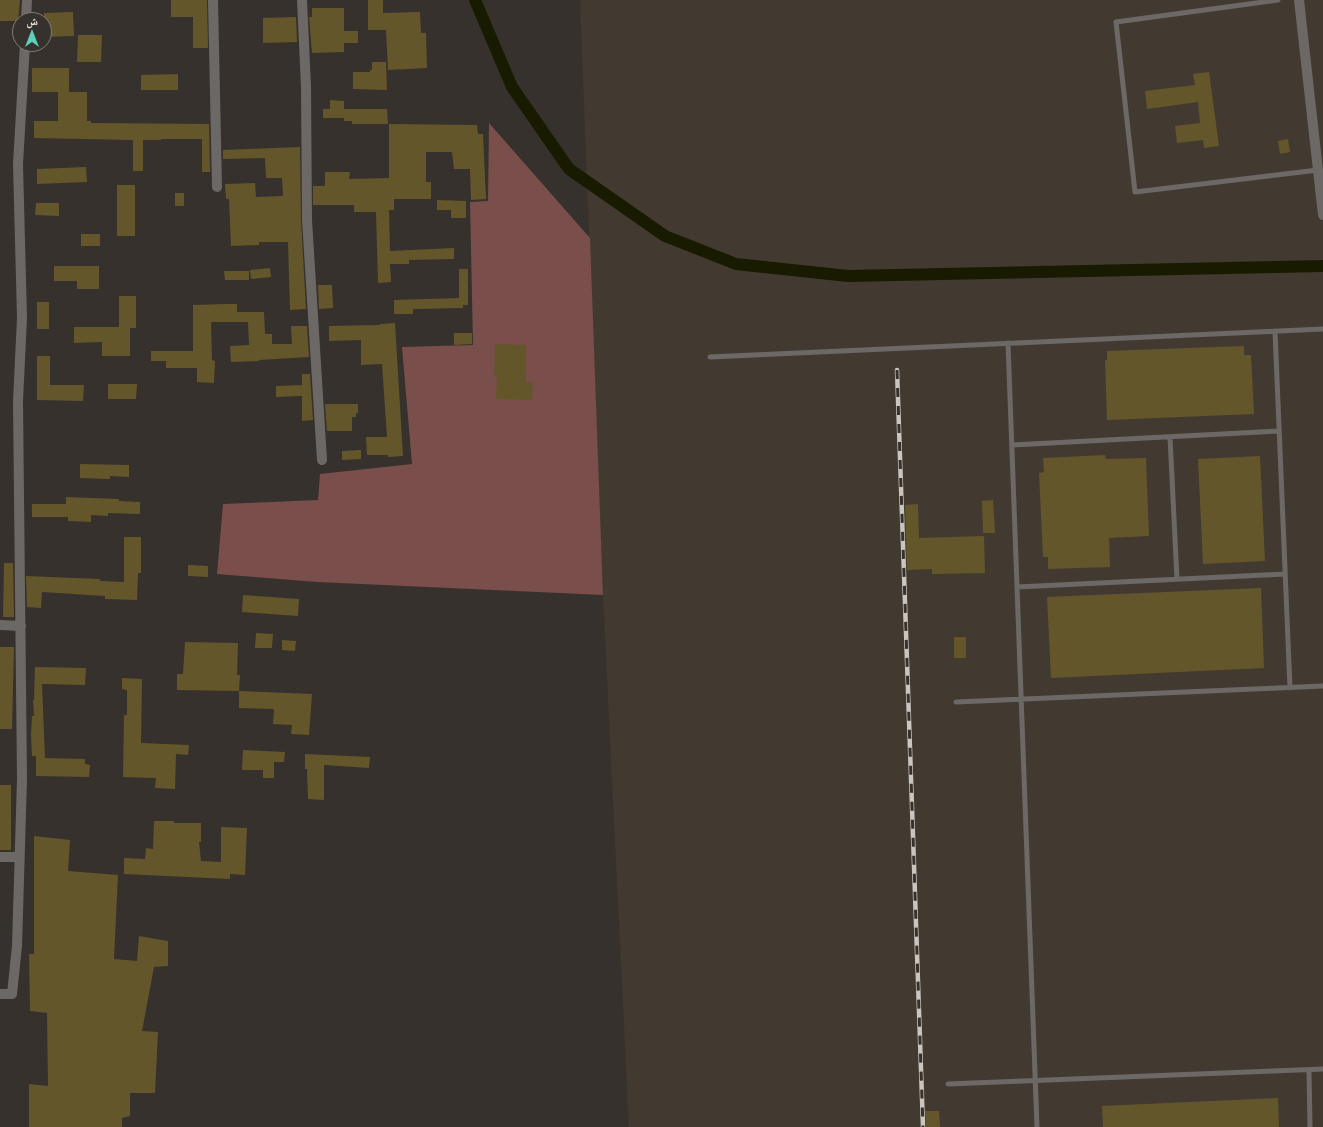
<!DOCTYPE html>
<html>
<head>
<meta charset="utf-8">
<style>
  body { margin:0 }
  #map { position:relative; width:1323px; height:1127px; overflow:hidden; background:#36312c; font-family:Montserrat,"Noto Naskh Arabic",sans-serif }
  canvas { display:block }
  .north { position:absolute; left:12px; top:12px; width:40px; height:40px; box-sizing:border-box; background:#36312c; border:1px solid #807b77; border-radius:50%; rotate:0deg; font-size:11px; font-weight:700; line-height:16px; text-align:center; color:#eeeae7 }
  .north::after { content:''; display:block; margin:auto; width:14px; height:18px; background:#5cceba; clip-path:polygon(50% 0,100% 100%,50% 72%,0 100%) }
</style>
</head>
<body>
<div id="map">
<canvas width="1323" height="1127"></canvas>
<div class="north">ش</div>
</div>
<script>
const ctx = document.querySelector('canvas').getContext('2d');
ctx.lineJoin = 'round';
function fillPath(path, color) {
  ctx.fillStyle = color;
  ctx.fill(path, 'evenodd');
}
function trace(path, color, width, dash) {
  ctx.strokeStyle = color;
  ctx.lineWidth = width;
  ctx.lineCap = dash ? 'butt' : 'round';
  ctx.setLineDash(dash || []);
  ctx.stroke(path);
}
fillPath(new Path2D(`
  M580 0H1323V1127H629L603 595Z`), '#423a30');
fillPath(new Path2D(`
  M489 123 590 238 603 595 317 582 217 574 223 504 318 500 320 474 412 464 402 347 473 345 470 202 488 201Z`), '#794e4b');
trace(new Path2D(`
  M475 0 512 87 569 169 665 236 736 264 848 276 1323 266`), '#191b00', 12);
fillPath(new Path2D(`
  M0 0H20L18 21H0Z
  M171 0H207L208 48H193V17H171Z
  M368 0H383V13L420 12 421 33H426L427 68 388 70 386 30H368Z
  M312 8H344V31H358V43H344V52L312 53 309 17H312Z
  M73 12 74 36 44 37V13Z
  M296 17 297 42 263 43V18Z
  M78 35H102L101 62H77Z
  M372 62H386L387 90 353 89V72H370V70H372Z
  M32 68H69V92H87V121H91V123L209 124 210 172H202V139H161V140H143V171H133V140L34 138V121H58V92H32Z
  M1209 72 1219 146 1204 148 1203 140 1177 143 1175 126 1200 123 1198 102 1147 109 1145 91 1195 85 1193 74Z
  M178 74V90H141V75Z
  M330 100 344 101V109H387L388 124H352V121H344V118H323V109H330Z
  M389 124 477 125 478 134H483L486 199 471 200 470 169H454L452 152H426V182H431V199H394V210H389L390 251 454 248V259L409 260V264H390L391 282 378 283 376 212H354V205H313V186H325V172H350L349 179 389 178Z
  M1288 139 1290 152 1280 154 1278 141Z
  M300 147 301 220 306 309 290 310 288 242H259V245L231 246 229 199H226L225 184 255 183 256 197 283 196 282 178H266L265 158 223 159V150Z
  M86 167 87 182 37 184V169Z
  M117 185H135V236H117Z
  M175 193H184V206H175Z
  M437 200 466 201V218H451V210H437Z
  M36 203H59V216L35 215Z
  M81 234H100V246H81Z
  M54 266H99V289H77V281H54Z
  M270 268 271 277 251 279 250 270Z
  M459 269H468V305H463V308L415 309H413V314H394V300L459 298Z
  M224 271H249V280H225Z
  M318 285H332L333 308 319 309Z
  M119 296H136V328H130V356H102V342L74 343V327H119Z
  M37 302H49V329H37Z
  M226 304H237V312H264L265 334H272V344H292L291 326H307L309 357 259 360V361L231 362 230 346 249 345 248 322H211L212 360 215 361 214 383 197 382V368H166V361H151V351H193V305Z
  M395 323 403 456 388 457V455H367L366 437H387L382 364 361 365V340L329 341V326L380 325V324Z
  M454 333H472V344L454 345Z
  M495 344 526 345V382H533L532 400 496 399 497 377H494Z
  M1244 346V355H1251L1254 414 1107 420 1105 360H1107V351Z
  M37 356H50V385H84L83 401 37 400Z
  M302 374H310L313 420 302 421V396L276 397V386L302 385Z
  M108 384H137L136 399H108Z
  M325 404H358V413H356V417H352V431H327Z
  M361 450V459L342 460V451Z
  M1105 455 1106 459 1146 458 1149 536 1109 538 1110 567 1048 569V557H1043L1039 473 1044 472 1043 458Z
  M1260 456 1265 561 1203 564 1198 459Z
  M80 464 129 465V477L110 476V479L80 478Z
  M66 497 119 499V501L140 502V514L108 513V516L91 515V522L68 521V517H32V504H66Z
  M993 500 995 533H983L982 501Z
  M918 504 919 538 984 536 985 573 932 574V569L907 570 905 505Z
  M124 537H141V573H138L137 600 105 599V596L42 592 41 608 27 607 26 576 100 579V581L124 582Z
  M4 563H13L14 617H3Z
  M188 565 208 566V577L188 576Z
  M1261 588 1264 668 1051 678 1047 597Z
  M243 595 299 599 298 616 242 612Z
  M256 633 273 634 272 648H255Z
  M954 637H966V658H954Z
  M282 640 296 641 295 651 282 650Z
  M185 642 238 643 237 675H240L239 691 177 690V674H183Z
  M0 647H14L12 729H0Z
  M35 667 86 668 85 685 42 684 44 735 45 758 85 759V764L90 765 89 777 36 776V756H32L31 735 32 716H34L33 700H34Z
  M122 678 142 679 141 743 189 745 188 755 176 754 175 789 155 788 156 778 123 777 124 715H127V690L122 689Z
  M239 691 312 694 309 735 291 734 292 725 273 724 274 710 273 709 239 708Z
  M243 750 285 752 284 762H274V778H263V770H242Z
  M305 754 370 757 369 768 324 765V800L308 799 307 769H305Z
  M0 785H11V850H0Z
  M154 821H174V823H201V842H199L201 861 221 862V827L247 828 245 875 230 874V879L124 874V858L145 859 146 848 153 849Z
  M34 836 70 840 68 871 118 875 114 959 137 961 139 936 168 941V966L154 967 142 1031 158 1032 155 1093H130V1116L122 1118V1127H29V1084L48 1086 47 1013 30 1011 29 954H34Z
  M1278 1098 1279 1127H1103L1102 1106Z
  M925 1111H939L940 1127H926Z`), '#64562b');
trace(new Path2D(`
  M1278 0 1116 22 1135 192 1318 170
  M1275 331 1290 688
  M1008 343 1037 1127
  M710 357 1323 329
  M1170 437 1177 579
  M1012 445 1279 431
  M1017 587 1285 574
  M956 702 1323 686
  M1309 1070 1310 1127
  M948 1084 1323 1069`), '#6b6866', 5);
trace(new Path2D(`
  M213 0 217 187
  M302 0 306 87 307 220 322 460
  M1299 0 1323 215
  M26 20 27 0
  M0 625 21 626
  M0 857H19
  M0 994H12L17 946 22 779 18 401 22 318 18 164 25 44`), '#6b6866', 10);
const rail = new Path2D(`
  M897 370 923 1127`);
trace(rail, '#c9c5c1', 4.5);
trace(rail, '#36312c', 3, [9]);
</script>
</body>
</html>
